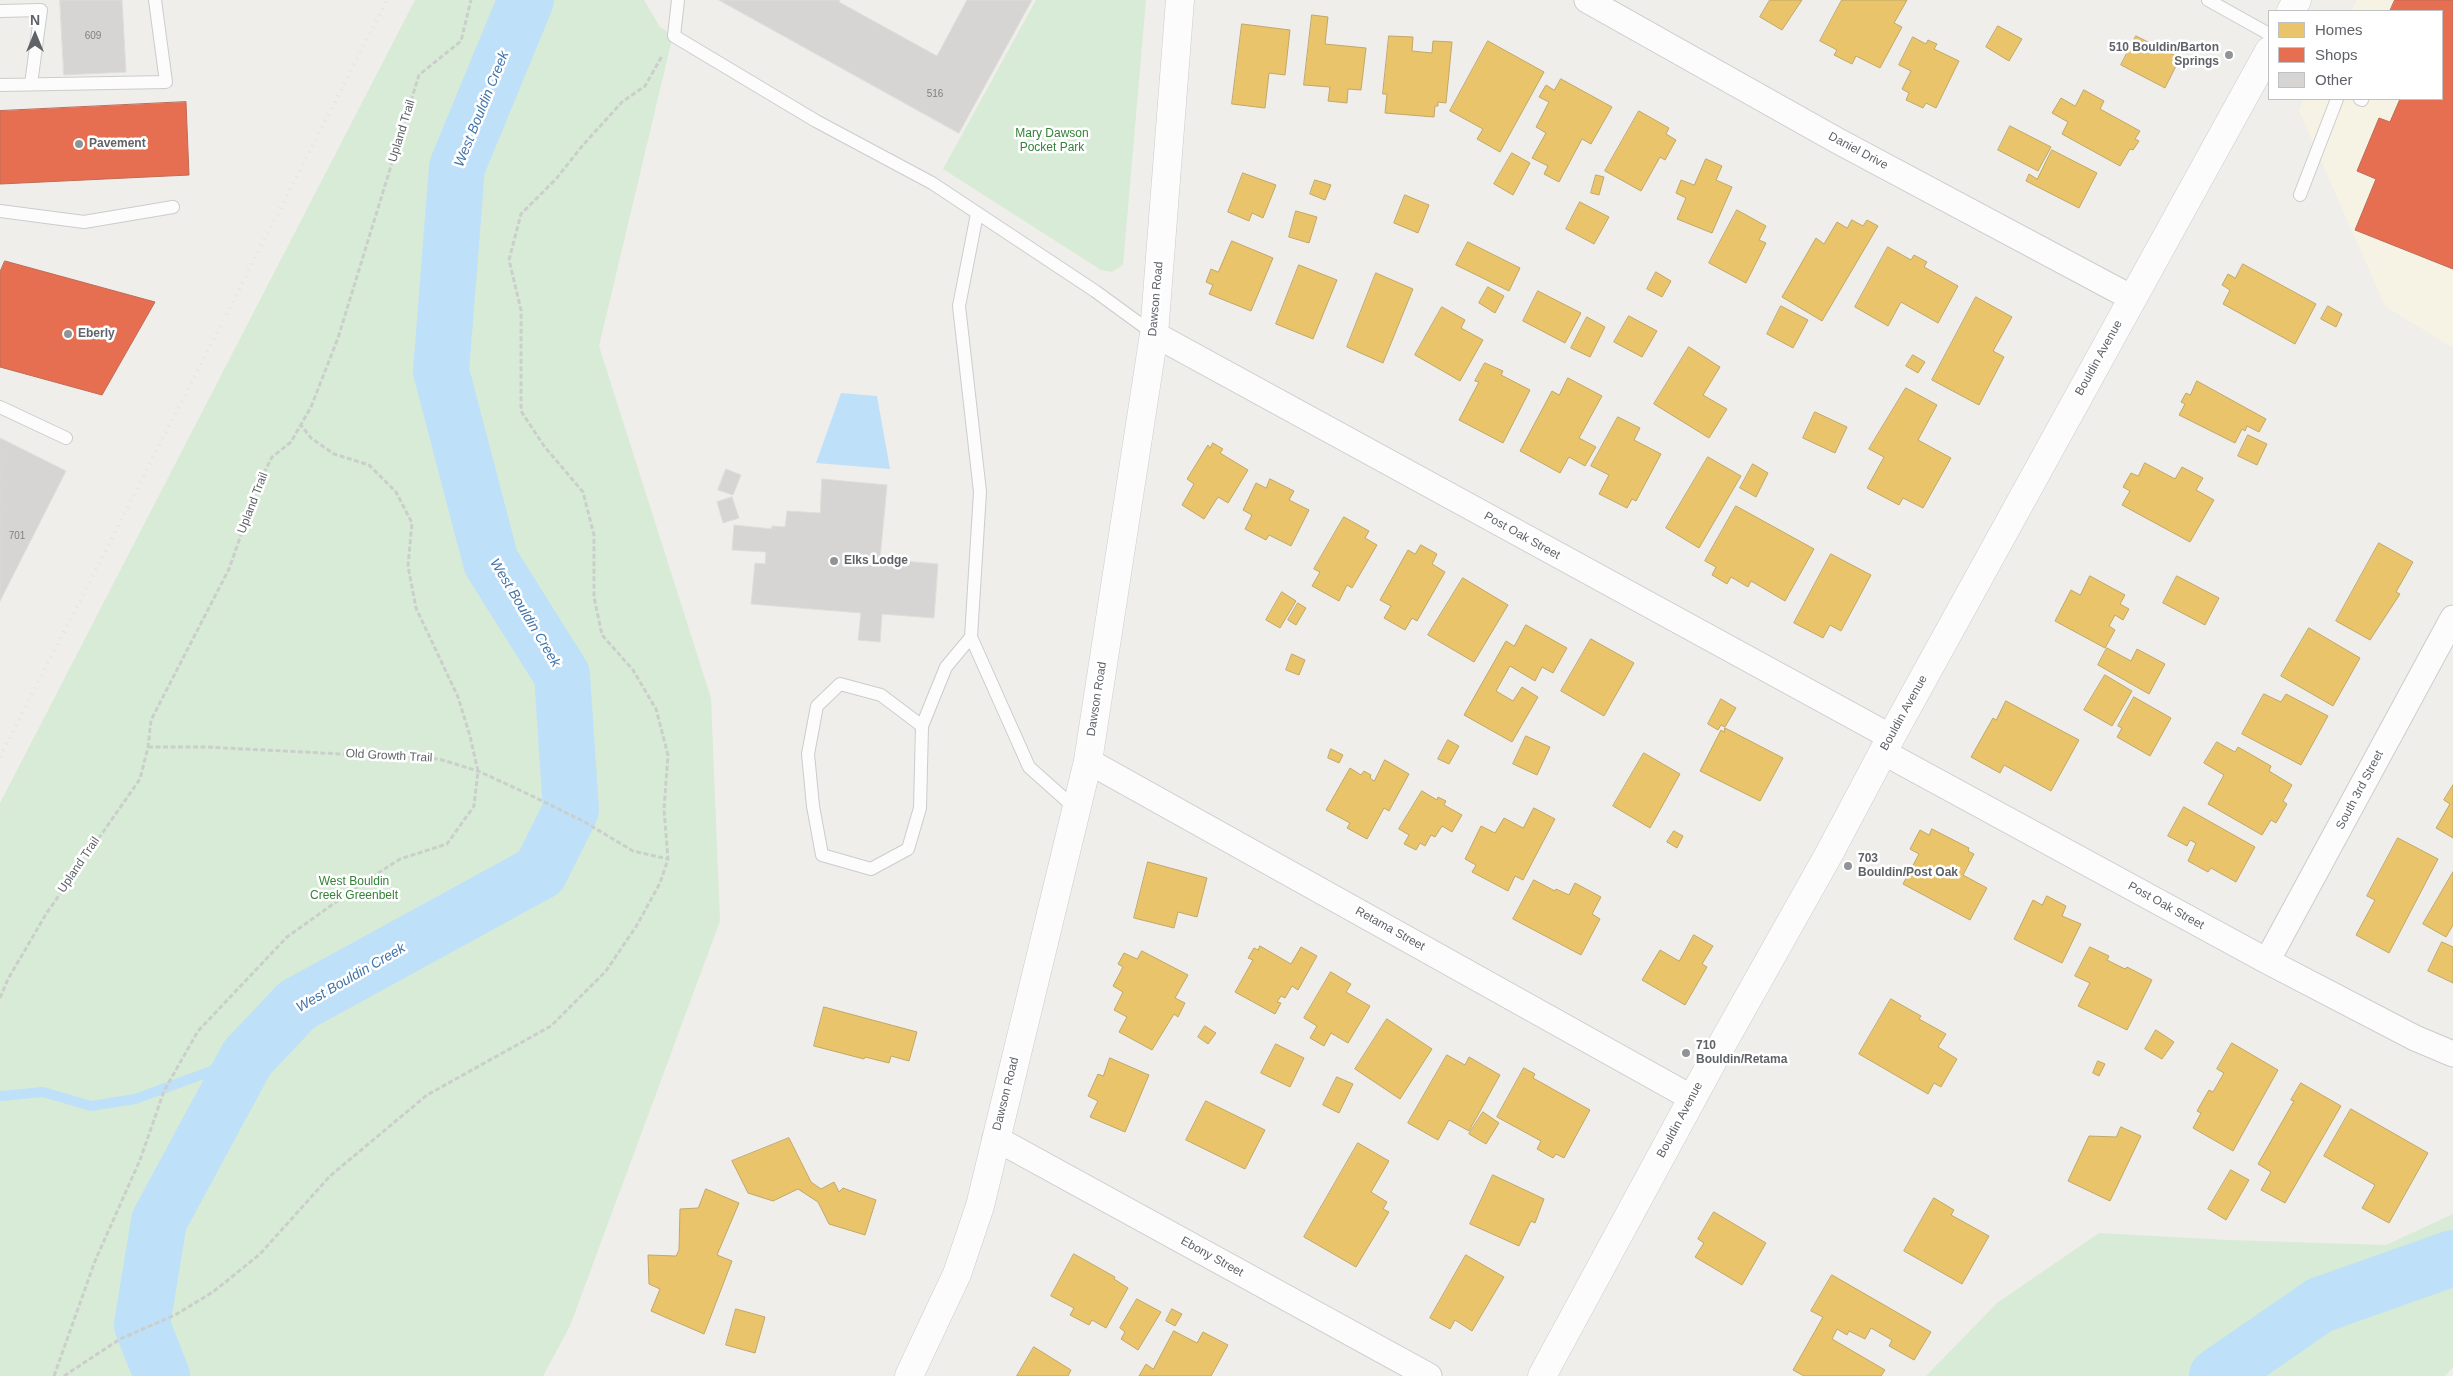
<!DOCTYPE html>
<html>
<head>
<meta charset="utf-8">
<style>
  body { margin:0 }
  #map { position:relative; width:2453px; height:1376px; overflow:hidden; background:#efeeea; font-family:Arial,sans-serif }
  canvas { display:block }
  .legend { position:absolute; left:2268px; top:10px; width:175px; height:90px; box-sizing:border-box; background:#fff; border:1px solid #bfc1c3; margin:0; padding:6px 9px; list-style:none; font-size:15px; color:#5f6368 }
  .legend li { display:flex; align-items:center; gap:10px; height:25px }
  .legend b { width:25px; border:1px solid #bfc1c3 }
  .north { position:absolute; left:10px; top:10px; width:50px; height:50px; -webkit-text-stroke:4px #fff; paint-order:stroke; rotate:0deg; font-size:14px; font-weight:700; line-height:20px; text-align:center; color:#5f6368 }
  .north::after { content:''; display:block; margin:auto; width:18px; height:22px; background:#5f6368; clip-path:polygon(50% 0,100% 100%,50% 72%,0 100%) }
</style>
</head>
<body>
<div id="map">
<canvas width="2453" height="1376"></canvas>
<ul class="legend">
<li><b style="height:14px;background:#e9c46a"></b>Homes</li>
<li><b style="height:14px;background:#e76f51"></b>Shops</li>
<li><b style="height:14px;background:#d6d5d3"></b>Other</li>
</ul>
<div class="north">N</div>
</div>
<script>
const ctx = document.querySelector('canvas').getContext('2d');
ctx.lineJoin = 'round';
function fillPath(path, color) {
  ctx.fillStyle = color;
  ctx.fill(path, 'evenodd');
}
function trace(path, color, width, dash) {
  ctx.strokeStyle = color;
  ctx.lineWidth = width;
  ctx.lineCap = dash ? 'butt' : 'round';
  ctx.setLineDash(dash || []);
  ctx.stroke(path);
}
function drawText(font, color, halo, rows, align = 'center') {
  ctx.font = font + ' Arial,sans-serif';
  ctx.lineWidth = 5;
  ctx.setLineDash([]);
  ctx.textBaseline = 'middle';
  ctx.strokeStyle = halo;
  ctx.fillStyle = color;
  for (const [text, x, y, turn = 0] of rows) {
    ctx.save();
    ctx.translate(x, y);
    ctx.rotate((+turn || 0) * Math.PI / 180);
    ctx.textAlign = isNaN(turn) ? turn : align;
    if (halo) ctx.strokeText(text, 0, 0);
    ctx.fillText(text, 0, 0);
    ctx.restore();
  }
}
fillPath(new Path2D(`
  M2357 0H2453V348L2385 306 2299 110 2304 99H2442V11H2351Z`), '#f7f3e4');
fillPath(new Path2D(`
  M415 0H644L660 27 673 35 599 346 711 698 720 921 570 1326 543 1376H0V803Z
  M1036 0H1146L1123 265 1112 272 1101 270 943 169Z
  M2453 1214V1367L2445 1376H1926L1997 1303 2099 1233 2228 1240 2386 1245Z`), '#d8ebd6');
fillPath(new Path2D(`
  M518 0H537L457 171 503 33Z
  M841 393 877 396 890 469 816 463Z`), '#bfe0f9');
const homes = new Path2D(`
  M1770 0H1802L1782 30 1760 17Z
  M1842 0H1907L1894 23 1902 27 1880 68 1856 56 1852 64 1834 55 1837 50 1820 41Z
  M1312 15 1328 17 1325 44 1366 48 1361 90 1348 89 1347 103 1328 101 1330 87 1304 85Z
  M1242 24 1290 30 1285 75 1269 73 1265 108 1232 104Z
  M1998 26 2022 39 2009 61 1986 47Z
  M1389 36 1413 37 1412 51 1432 53 1433 41 1452 42 1446 103 1438 102V106H1435L1434 117 1385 113 1387 94H1383Z
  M2136 36 2180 58 2165 88 2121 65Z
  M1913 37 1926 44 1928 40 1937 44 1934 49 1959 61 1936 108 1926 103 1923 108 1906 100 1909 93 1902 89 1911 71 1899 65Z
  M1488 41 1544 72 1500 152 1477 139 1483 129 1450 111Z
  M1561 79 1612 107 1591 144 1582 139 1559 182 1544 174 1548 166 1532 158 1546 133 1536 127 1549 102 1539 97 1546 85 1554 90Z
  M2084 90 2104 101 2100 109 2140 131 2135 139 2139 141 2133 150 2130 149 2120 166 2062 134 2068 122 2052 113 2061 98 2075 106Z
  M1639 111 1669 128 1666 134 1676 140 1665 160 1660 157 1641 191 1605 171Z
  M2010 126 2051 147 2038 171 1998 150Z
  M2052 150 2097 173 2079 208 2026 181 2029 174 2037 179Z
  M1512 153 1530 163 1513 195 1494 184Z
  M1706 159 1722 166 1716 180 1732 187 1712 233 1677 219 1686 198 1676 193 1681 180 1694 185Z
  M1243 173 1276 185 1263 218 1252 213 1249 221 1228 212Z
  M1596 175 1604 177 1599 195 1591 193Z
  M1315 180 1331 185 1325 200 1310 194Z
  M1405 195 1429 205 1418 233 1394 223Z
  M1580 202 1609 217 1594 244 1566 229Z
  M1737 210 1766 226 1759 240 1766 243 1746 283 1709 263Z
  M1296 211 1317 217 1309 243 1289 237Z
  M1852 220 1863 226 1867 220 1878 226 1822 321 1782 297 1816 238 1824 244 1837 222 1847 228Z
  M1232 241 1273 258 1251 311 1209 294 1213 285 1206 282 1211 269 1218 272Z
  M1468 242 1520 268 1509 291 1456 265Z
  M1888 247 1911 260 1914 255 1927 262 1924 267 1958 286 1938 323 1901 302 1888 326 1855 307Z
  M2243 264 2316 304 2295 344 2223 304 2230 290 2222 285 2228 274 2235 278Z
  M1299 265 1337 280 1313 339 1276 324Z
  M1656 272 1671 281 1662 297 1647 289Z
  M1376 273 1413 289 1383 363 1347 347Z
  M1488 287 1504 296 1495 313 1479 303Z
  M1538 291 1581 313 1565 343 1523 321Z
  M1976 297 2012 317 1993 351 2004 357 1979 405 1932 380Z
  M1781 306 1808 320 1793 348 1767 334Z
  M2328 306 2342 314 2336 327 2321 319Z
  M1442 307 1465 320 1461 328 1483 340 1460 381 1415 355Z
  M1629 316 1657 331 1642 357 1614 342Z
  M1587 317 1605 327 1590 357 1571 348Z
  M1689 347 1720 367 1703 395 1727 409 1709 438 1654 404Z
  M1913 355 1925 362 1918 373 1906 366Z
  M1485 363 1503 371 1501 375 1530 390 1503 443 1459 420 1479 382 1475 381Z
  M1568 378 1602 396 1579 438 1596 447 1585 466 1569 457 1560 473 1520 451 1552 391 1559 395Z
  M2197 381 2266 419 2259 432 2247 426 2245 431 2242 429 2235 443 2179 415 2185 404 2181 402 2186 393 2190 395Z
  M1906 388 1937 405 1918 440 1951 458 1923 508 1903 498 1899 505 1867 488 1884 457 1869 449Z
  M1815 412 1847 427 1835 453 1803 438Z
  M1618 417 1640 428 1634 440 1661 454 1636 501 1632 499 1627 508 1599 494 1609 475 1591 466Z
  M2248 435 2267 444 2257 465 2238 456Z
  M1213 443 1223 449 1220 453 1248 470 1228 503 1218 497 1204 519 1182 505 1194 484 1187 479 1208 445 1210 448Z
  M1708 457 1741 476 1699 548 1666 528Z
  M2145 463 2175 479 2182 467 2203 478 2196 490 2214 500 2190 542 2122 505 2130 491 2123 487 2131 473 2138 476Z
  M1753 464 1768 473 1756 497 1740 488Z
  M1270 479 1294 491 1289 500 1309 510 1291 546 1269 535 1266 540 1245 529 1252 515 1243 510 1256 483 1266 488Z
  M1736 506 1814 549 1785 601 1751 581 1748 587 1731 577 1727 584 1712 575 1716 567 1705 561Z
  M1344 517 1369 531 1365 538 1377 545 1352 588 1347 585 1339 601 1312 586 1320 572 1314 569Z
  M2379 543 2413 562 2396 592 2400 594 2370 640 2336 621Z
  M1421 545 1437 554 1432 564 1445 572 1417 621 1412 618 1405 630 1384 618 1391 606 1380 600 1408 550 1415 554Z
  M1831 554 1871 575 1841 631 1830 625 1823 638 1794 623Z
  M2090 576 2125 595 2120 604 2129 609 2123 620 2115 615 2109 626 2115 630 2105 648 2055 621 2071 590 2080 595Z
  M2177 576 2219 598 2205 625 2163 603Z
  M1463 578 1508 605 1474 662 1428 635Z
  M1282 592 1296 601 1280 628 1266 620Z
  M1298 603 1306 608 1296 625 1288 620Z
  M1526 625 1567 648 1553 673 1542 667 1535 681 1510 666 1496 691 1513 701 1522 687 1538 697 1512 742 1464 715 1506 641 1514 646Z
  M2309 628 2360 658 2333 706 2281 676Z
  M1591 639 1634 663 1604 716 1561 691Z
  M2107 648 2131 661 2137 649 2165 664 2149 694 2098 665Z
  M1292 654 1305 660 1299 675 1286 670Z
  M2105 675 2132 691 2112 726 2084 710Z
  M2264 694 2281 702 2286 694 2328 716 2301 765 2242 734Z
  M2134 697 2171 718 2150 756 2117 737 2122 728 2118 726Z
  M1721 699 1736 708 1725 727 1721 725 1718 730 1708 724Z
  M2006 701 2079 740 2051 791 2004 765 2000 773 1971 757 1993 718 1996 720Z
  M1725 728 1783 758 1760 801 1700 771 1721 730 1724 732Z
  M1526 736 1550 747 1537 775 1513 764Z
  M1448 740 1459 746 1449 764 1438 759Z
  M2217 742 2235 752 2238 747 2271 766 2269 771 2292 785 2283 801 2287 804 2276 823 2271 820 2262 835 2208 804 2224 775 2204 763Z
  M1331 749 1343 755 1339 763 1328 758Z
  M1644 753 1680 774 1650 828 1613 806Z
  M1385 760 1409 774 1389 811 1384 808 1367 839 1347 828 1350 823 1326 810 1350 768 1361 775 1364 771 1371 775 1370 778 1374 781Z
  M2453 785V838L2436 828 2450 804 2444 800Z
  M1422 791 1437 800 1438 797 1446 801 1444 805 1462 815 1452 832 1442 826 1435 837 1431 835 1425 846 1420 843 1416 850 1404 844 1409 835 1399 829Z
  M2184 807 2255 847 2236 882 2211 868 2208 872 2188 861 2196 843 2190 840 2187 846 2168 836Z
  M1534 808 1555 819 1523 880 1515 876 1508 891 1472 872 1476 865 1465 859 1481 826 1495 833 1504 818 1523 828Z
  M1932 829 1969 848 1968 851 1974 854 1963 875 1987 888 1970 920 1903 884 1919 854 1910 849 1920 830 1929 835Z
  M1674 831 1683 836 1677 848 1667 842Z
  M2398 838 2438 859 2389 953 2356 935 2375 900 2367 896Z
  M1148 862 1207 878 1197 917 1178 912 1174 928 1134 918Z
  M2453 872V925L2446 937 2423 924Z
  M1534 880 1555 891 1556 889 1569 895 1575 883 1601 897 1592 914 1600 919 1581 955 1513 919Z
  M2047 896 2066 906 2062 916 2081 924 2062 963 2014 939 2033 900 2042 905Z
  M1694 935 1713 946 1702 964 1707 967 1685 1005 1642 980 1660 950 1679 961Z
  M2442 942 2453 947V983L2428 971Z
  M1260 946 1291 964 1301 947 1317 956 1298 990 1292 986 1285 998 1281 996 1277 1002 1281 1003 1275 1014 1235 992 1253 960 1248 958 1254 948 1258 950Z
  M2090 947 2109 956 2107 960 2125 969 2127 967 2152 980 2127 1030 2078 1006 2090 983 2075 976Z
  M1142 951 1188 975 1175 998 1185 1003 1178 1017 1174 1014 1152 1050 1119 1032 1127 1017 1114 1010 1123 992 1113 986 1123 967 1118 964 1124 953 1137 959Z
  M1331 972 1351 984 1346 992 1370 1006 1348 1043 1331 1033 1324 1046 1310 1038 1317 1026 1304 1018Z
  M1891 999 1921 1016 1919 1019 1946 1034 1938 1047 1957 1059 1941 1087 1934 1083 1928 1094 1859 1054Z
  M824 1007 917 1032 909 1061 891 1056 889 1063 865 1057 864 1059 814 1046Z
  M1387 1019 1432 1049 1400 1099 1355 1069Z
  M1205 1026 1216 1033 1208 1044 1198 1037Z
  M2156 1030 2174 1042 2162 1059 2145 1049Z
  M2232 1043 2278 1070 2233 1151 2193 1128 2201 1113 2197 1111 2209 1090 2213 1092 2224 1073 2217 1069Z
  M1276 1044 1304 1058 1290 1087 1261 1073Z
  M1447 1055 1465 1065 1469 1057 1500 1075 1469 1131 1449 1120 1438 1140 1408 1123Z
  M1110 1058 1149 1075 1125 1132 1090 1117 1098 1101 1088 1096 1098 1074 1103 1076Z
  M2098 1061 2105 1064 2099 1076 2093 1073Z
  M1524 1068 1535 1074 1533 1078 1590 1110 1564 1158 1556 1154 1553 1158 1537 1149 1541 1141 1497 1117Z
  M1337 1077 1353 1084 1339 1113 1323 1105Z
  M2301 1083 2341 1106 2285 1203 2261 1190 2271 1172 2258 1164 2294 1101 2291 1100Z
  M1206 1101 1265 1130 1245 1169 1186 1140Z
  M2351 1109 2428 1153 2389 1223 2362 1208 2375 1185 2324 1156Z
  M1483 1112 1499 1123 1486 1144 1469 1134Z
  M2121 1127 2141 1136 2110 1201 2068 1181 2089 1136 2116 1137Z
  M789 1138 811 1182 821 1189 834 1182 839 1192 843 1188 876 1200 865 1235 829 1224 818 1202 798 1189 773 1201 748 1193 732 1161Z
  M1358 1143 1389 1161 1371 1192 1387 1202 1383 1209 1389 1212 1356 1267 1304 1237Z
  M2231 1170 2249 1180 2226 1220 2208 1209Z
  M1493 1175 1544 1199 1535 1223 1531 1221 1519 1246 1470 1224Z
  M706 1189 739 1203 717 1255 732 1261 704 1334 651 1311 660 1289 649 1284 648 1255 676 1256 679 1250 680 1209 698 1208Z
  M1934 1198 1954 1210 1951 1215 1989 1236 1962 1284 1904 1251Z
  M1714 1212 1766 1243 1742 1285 1695 1257 1704 1243 1698 1239Z
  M1074 1254 1115 1277 1114 1279 1128 1288 1106 1328 1092 1320 1089 1325 1070 1315 1074 1308 1051 1296Z
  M1466 1255 1504 1277 1472 1331 1455 1320 1450 1329 1430 1318Z
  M1832 1275 1931 1332 1914 1360 1889 1346 1892 1340 1871 1328 1865 1339 1849 1331 1847 1335 1837 1329 1832 1339 1885 1370 1881 1376H1804L1793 1370 1823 1317 1811 1311Z
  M1137 1299 1161 1312 1138 1350 1121 1339 1125 1332 1120 1328Z
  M736 1309 765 1317 755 1353 726 1345Z
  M1172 1309 1182 1314 1175 1326 1166 1321Z
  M1174 1331 1197 1343 1203 1332 1228 1345 1211 1376H1139L1146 1364 1153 1369Z
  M1034 1347 1071 1370 1068 1376H1017Z`);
fillPath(homes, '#e9c46a');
trace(homes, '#c0a769', 1);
const shops = new Path2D(`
  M2395 0H2453V269L2355 230 2376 179 2357 171 2379 118 2390 122 2400 99H2442V11H2390Z
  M186 102 189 175 0 184V111Z
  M5 261 155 302 102 395 0 367V272Z`);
fillPath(shops, '#e76f51');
trace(shops, '#be6b58', 1);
trace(new Path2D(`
  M0 1096 43 1092 91 1106 135 1099 247 1058`), '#bfe0f9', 10);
trace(new Path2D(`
  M162 1376 142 1325 159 1221 247 1058 297 1005 540 872 571 810 562 675 491 562 441 371 457 167 526 0
  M2217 1376 2320 1305 2453 1258`), '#bfe0f9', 56);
const building = new Path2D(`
  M60 0H122L126 72 64 75Z
  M719 0H840L839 2 937 56 967 0H1032L959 133Z
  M0 438 66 471 0 601Z
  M726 469 741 475 733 495 718 490Z
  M822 479 887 485 880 559 938 564 934 618 882 614 880 642 858 640 861 613 751 604 755 563 765 564 766 552 732 550 734 525 772 529V526L785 527 787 511 820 513Z
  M732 497 739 518 723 523 717 502Z`);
fillPath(building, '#d6d5d3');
trace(building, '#deddd9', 1);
const service = new Path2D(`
  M678 0 674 36 816 121 932 183 1095 291 1154 334
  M2208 0 2269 34
  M0 11 41 10 31 84
  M0 85 166 82 155 0
  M2360 99 2362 100
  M2300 195 2337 99
  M0 211 84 222 173 207
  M0 407 66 438
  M971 637 1029 767 1076 809
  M922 726 881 695 840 684 817 706 808 754 813 806 822 855 871 869 908 849 920 808 922 726 946 667 971 637 980 492 959 306 977 214`);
const minor = new Path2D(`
  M1587 0 1838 141 2132 298
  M1154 334 1891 737
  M1883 752 2267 961 2415 1038 2453 1054
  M1088 761 1692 1098
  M2267 961 2453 618
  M995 1138 1429 1376`);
const tertiary = new Path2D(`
  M2291 11 2297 0
  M909 1376 957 1274 980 1206 1088 761 1154 334 1180 0
  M1542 1376 1711 1064 1829 854 1891 737 2269 51`);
trace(service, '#cbcccc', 14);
trace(minor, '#cbcccc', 27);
trace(tertiary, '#cbcccc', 29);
trace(new Path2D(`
  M148 747H206L439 759 478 771 528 794 583 821 633 851 668 859
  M0 998 8 979 46 914 140 779 148 747 151 720 229 569 260 481 272 457 291 442 311 407 338 338 419 75 461 41 471 0
  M54 1376 95 1261 140 1160 164 1091 198 1031 287 937 364 882 400 859 447 844 474 806 478 771 470 736 458 697 416 608 408 566 412 523 396 492 369 465 334 454 311 438 301 425
  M64 1376 120 1339 175 1315 213 1292 260 1254 330 1176 427 1095 551 1026 606 971 637 925 660 883 668 859 664 809 668 755 656 709 633 670 602 635 594 597V535L583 492 544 446 521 411V310L509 260 521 214 556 179 583 145 622 102 645 86 662 56`), '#cacfcc', 3, [5, 2.5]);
trace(service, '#fdfcfc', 12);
trace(minor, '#fdfcfc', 25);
trace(tertiary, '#fdfcfc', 28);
trace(new Path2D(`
  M0 757 387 0`), '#e4e4e4', 4, [1, 6]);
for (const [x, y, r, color] of [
  [2229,55,5,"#919496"],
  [79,144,5,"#919496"],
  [68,334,5,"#919496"],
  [834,561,5,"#919496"],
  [1848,866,5,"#919496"],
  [1686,1053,5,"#919496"]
]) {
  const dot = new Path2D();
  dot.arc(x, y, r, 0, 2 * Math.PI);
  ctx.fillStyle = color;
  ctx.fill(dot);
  trace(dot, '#fff', 2);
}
drawText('10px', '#7e8184', null, [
  ["609",93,36],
  ["516",935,94],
  ["701",17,536]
]);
drawText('bold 12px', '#5f6368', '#fff', [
  ["510 Bouldin/Barton",2219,48,"right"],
  ["Springs",2219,62,"right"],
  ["Pavement",89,144],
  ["Eberly",78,334],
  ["Elks Lodge",844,561],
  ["703",1858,859],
  ["Bouldin/Post Oak",1858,873],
  ["710",1696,1046],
  ["Bouldin/Retama",1696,1060]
], 'left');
drawText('12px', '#5f6368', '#fff', [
  ["Upland Trail",402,131,-73],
  ["Daniel Drive",1858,151,28],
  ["Dawson Road",1156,299,-85],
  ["Bouldin Avenue",2099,358,-61],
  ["Upland Trail",253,503,-69],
  ["Post Oak Street",1522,536,29],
  ["Dawson Road",1097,699,-81],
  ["Bouldin Avenue",1904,713,-61],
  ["Old Growth Trail",389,756,3],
  ["South 3rd Street",2360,790,-62],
  ["Upland Trail",79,865,-56],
  ["Post Oak Street",2166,906,29],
  ["Retama Street",1390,929,29],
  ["Dawson Road",1006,1094,-76],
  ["Bouldin Avenue",1680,1120,-62],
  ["Ebony Street",1212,1257,29]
]);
drawText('12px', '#348238', '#fff', [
  ["Mary Dawson",1052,134],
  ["Pocket Park",1052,148],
  ["West Bouldin",354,882],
  ["Creek Greenbelt",354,896]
]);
drawText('italic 14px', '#4174aa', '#fff', [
  ["West Bouldin Creek",482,109,-68],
  ["West Bouldin Creek",525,613,59],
  ["West Bouldin Creek",351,978,-30]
]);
</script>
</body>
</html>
